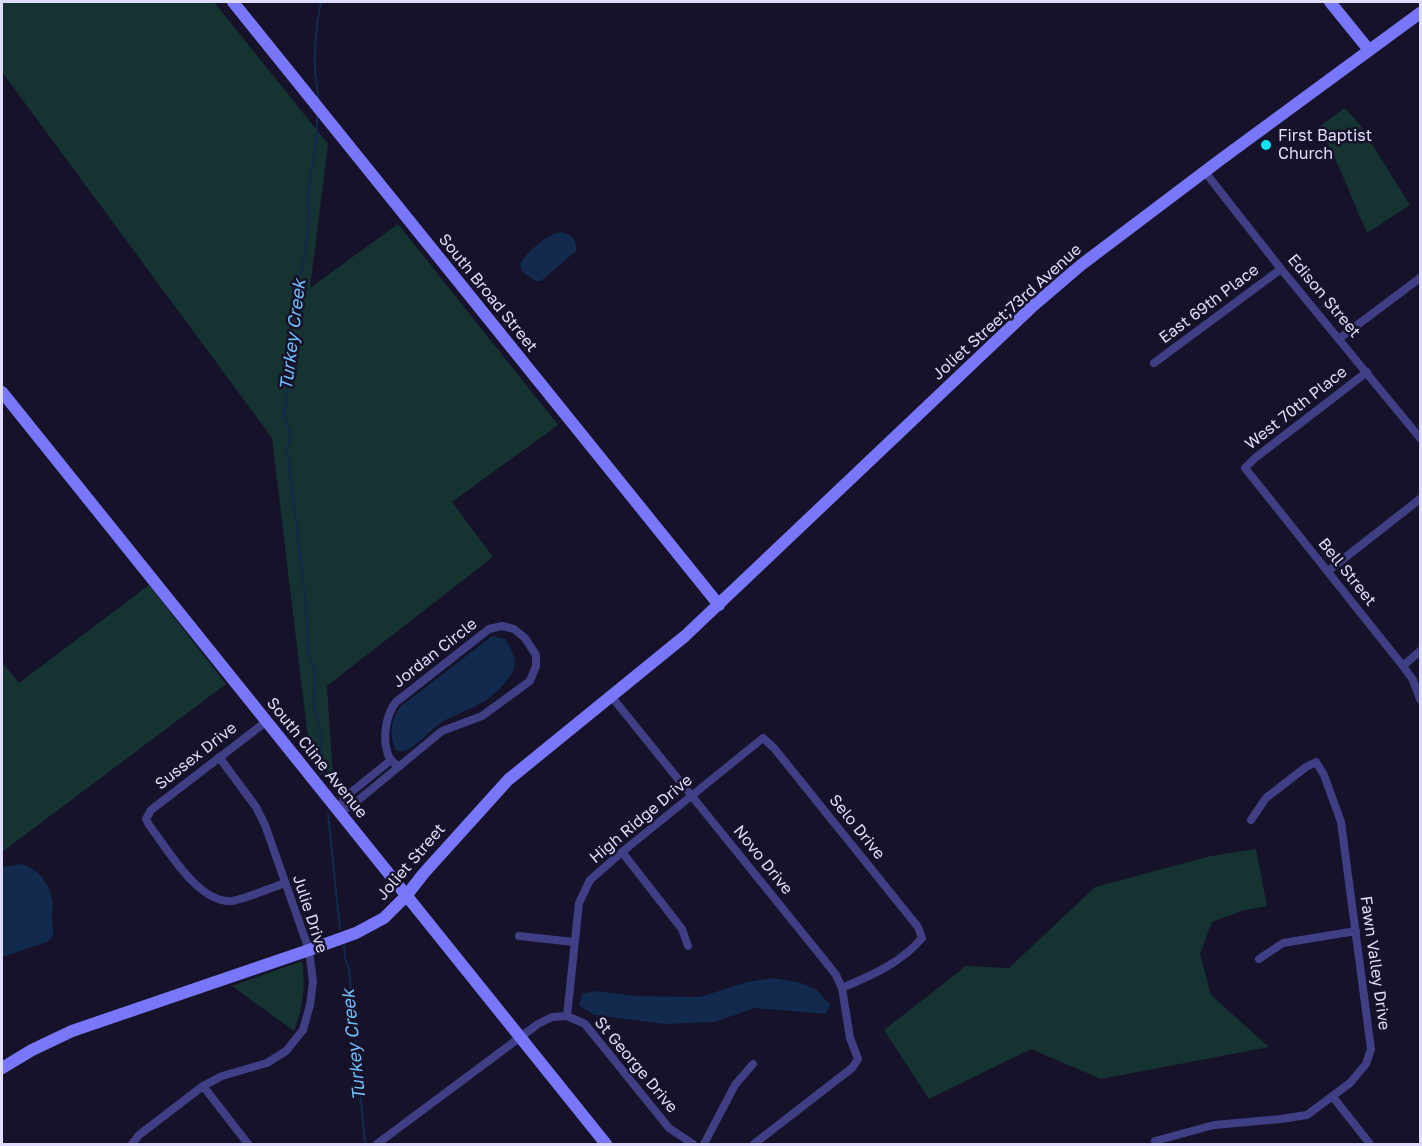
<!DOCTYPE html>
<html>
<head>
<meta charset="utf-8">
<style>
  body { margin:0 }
  #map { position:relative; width:1422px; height:1146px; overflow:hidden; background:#151229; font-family:"Golos Text",sans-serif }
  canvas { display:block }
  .frame { position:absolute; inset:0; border:3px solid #dfdcfd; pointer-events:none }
</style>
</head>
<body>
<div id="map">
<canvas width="1422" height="1146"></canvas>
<div class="frame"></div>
</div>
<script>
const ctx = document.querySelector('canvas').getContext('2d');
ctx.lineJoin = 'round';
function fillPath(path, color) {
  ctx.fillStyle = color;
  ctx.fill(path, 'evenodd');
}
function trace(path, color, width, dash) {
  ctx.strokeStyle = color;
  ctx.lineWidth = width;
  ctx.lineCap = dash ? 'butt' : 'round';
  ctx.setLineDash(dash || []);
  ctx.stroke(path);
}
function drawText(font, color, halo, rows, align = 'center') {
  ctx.font = font + ' "Golos Text",sans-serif';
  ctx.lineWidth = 5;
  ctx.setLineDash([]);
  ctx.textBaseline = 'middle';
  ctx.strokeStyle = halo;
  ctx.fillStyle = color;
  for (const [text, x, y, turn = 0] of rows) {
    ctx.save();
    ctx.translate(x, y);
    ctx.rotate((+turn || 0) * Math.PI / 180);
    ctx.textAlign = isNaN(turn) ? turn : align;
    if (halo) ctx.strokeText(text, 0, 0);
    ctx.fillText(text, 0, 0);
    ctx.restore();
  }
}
fillPath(new Path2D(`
  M5 2H214L328 144 310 288 398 224 558 425 452 502 493 557 327 686 333 778 309 747 272 438 2 72V4Z
  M1345 108 1360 125 1410 205 1367 233 1332 151 1317 128Z
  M149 585 226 684 2 852V662L19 683Z
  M1256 849 1267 906 1241 911 1212 922 1200 954 1211 995 1269 1047 1101 1079 1031 1049 929 1099 884 1030 966 966 1009 968 1095 887 1211 856Z
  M302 961C306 984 303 1008 294 1031L232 986Z`), '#153331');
fillPath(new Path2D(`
  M560 232C572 234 577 239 576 251L541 281H535L522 271 520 264C528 251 545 236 560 232Z
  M492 636 505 639C517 658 520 666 504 684 484 707 467 708 442 722 429 730 412 755 396 751 389 735 390 722 400 707Z
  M22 864C41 871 51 885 53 905 53 911 51 915 52 920 53 930 56 935 47 942L2 957V867Z
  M774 978 801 983 817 990 830 1005 826 1014 754 1008 715 1022 665 1024 594 1015 579 1005 582 994 596 991 635 996 700 997 747 982Z`), '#112a4e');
trace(new Path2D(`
  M318 101C319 91 316 83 315 73 314 49 316 25 321 2
  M317 113V133L308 194 309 221 303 267 295 283 299 308 291 327 292 343 286 362 288 389 284 415 291 437 287 448 306 605 308 652 315 670 314 707 320 727 322 774
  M328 814 340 929
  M344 946 345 958 349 968 365 1144`), '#112a4e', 2);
trace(new Path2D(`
  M1205 172 1281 269 1420 438
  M1340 338 1420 278
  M1154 363 1281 269
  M1367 372 1255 458 1245 468 1403 666 1413 680 1420 699
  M1328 571 1420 499
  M1403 666 1420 651
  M611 696 825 961 836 975 842 988 850 1038 858 1059 852 1068 754 1144
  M267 721 151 810 146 819 149 825C167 848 198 904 232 901 246 899 270 888 285 883
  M338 810 350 807 442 731 482 716 530 681 536 666V655L525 638 514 629 502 626 489 629 396 702C385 716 382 740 389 757 391 761 396 764 399 767
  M338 810 344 798 391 760
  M622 852 682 929 688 946
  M519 936 574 942
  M1259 959 1283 943 1356 931
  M567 1016 579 903 590 880 622 852 763 738 774 748 918 927 922 938C901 963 872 975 842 988
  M203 1086 248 1144
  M1333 1097 1370 1144
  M1155 1141 1214 1125 1281 1119 1307 1115 1350 1083 1366 1064 1371 1049 1341 822 1324 775 1316 762 1306 767 1266 798 1251 820
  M132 1144 139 1135 203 1086 222 1076 267 1063 286 1051 303 1030 310 1005 313 982 309 950 265 825 256 807 219 757
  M377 1144 538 1024 552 1017 567 1016 585 1024 669 1128 693 1144
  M704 1144 735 1085 753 1064`), '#403f86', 8);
trace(new Path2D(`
  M233 2 719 605
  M1330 2 1369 50
  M2 392 606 1144
  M2 1068 32 1050 72 1031 309 950 356 933 384 918 406 896 424 873 508 780 685 636 1033 306 1081 265 1220 160 1420 13`), '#7877f9', 12);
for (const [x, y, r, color] of [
  [1266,145,6,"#11e2f4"]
]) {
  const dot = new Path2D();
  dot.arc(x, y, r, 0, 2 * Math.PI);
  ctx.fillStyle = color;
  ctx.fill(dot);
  trace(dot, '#151229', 2);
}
drawText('16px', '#dfdcfd', '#151229', [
  ["First Baptist",1278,136],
  ["Church",1278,154]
], 'left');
drawText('16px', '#dfdcfd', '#151229', [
  ["South Broad Street",488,293,51],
  ["Edison Street",1324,296,50],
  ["East 69th Place",1209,304,-37],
  ["Joliet Street;73rd Avenue",1007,312,-42],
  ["West 70th Place",1296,408,-38],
  ["Bell Street",1347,572,51],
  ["Jordan Circle",435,653,-38],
  ["Sussex Drive",196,756,-38],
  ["South Cline Avenue",317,758,51],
  ["High Ridge Drive",641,819,-40],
  ["Selo Drive",857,827,51],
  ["Novo Drive",763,860,51],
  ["Joliet Street",411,862,-49],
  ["Julie Drive",310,914,72],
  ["Fawn Valley Drive",1375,963,82],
  ["St George Drive",636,1065,50]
]);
drawText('italic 18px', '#6fbcf8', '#151229', [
  ["Turkey Creek",293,335,-83],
  ["Turkey Creek",354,1045,-96]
]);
</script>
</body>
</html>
